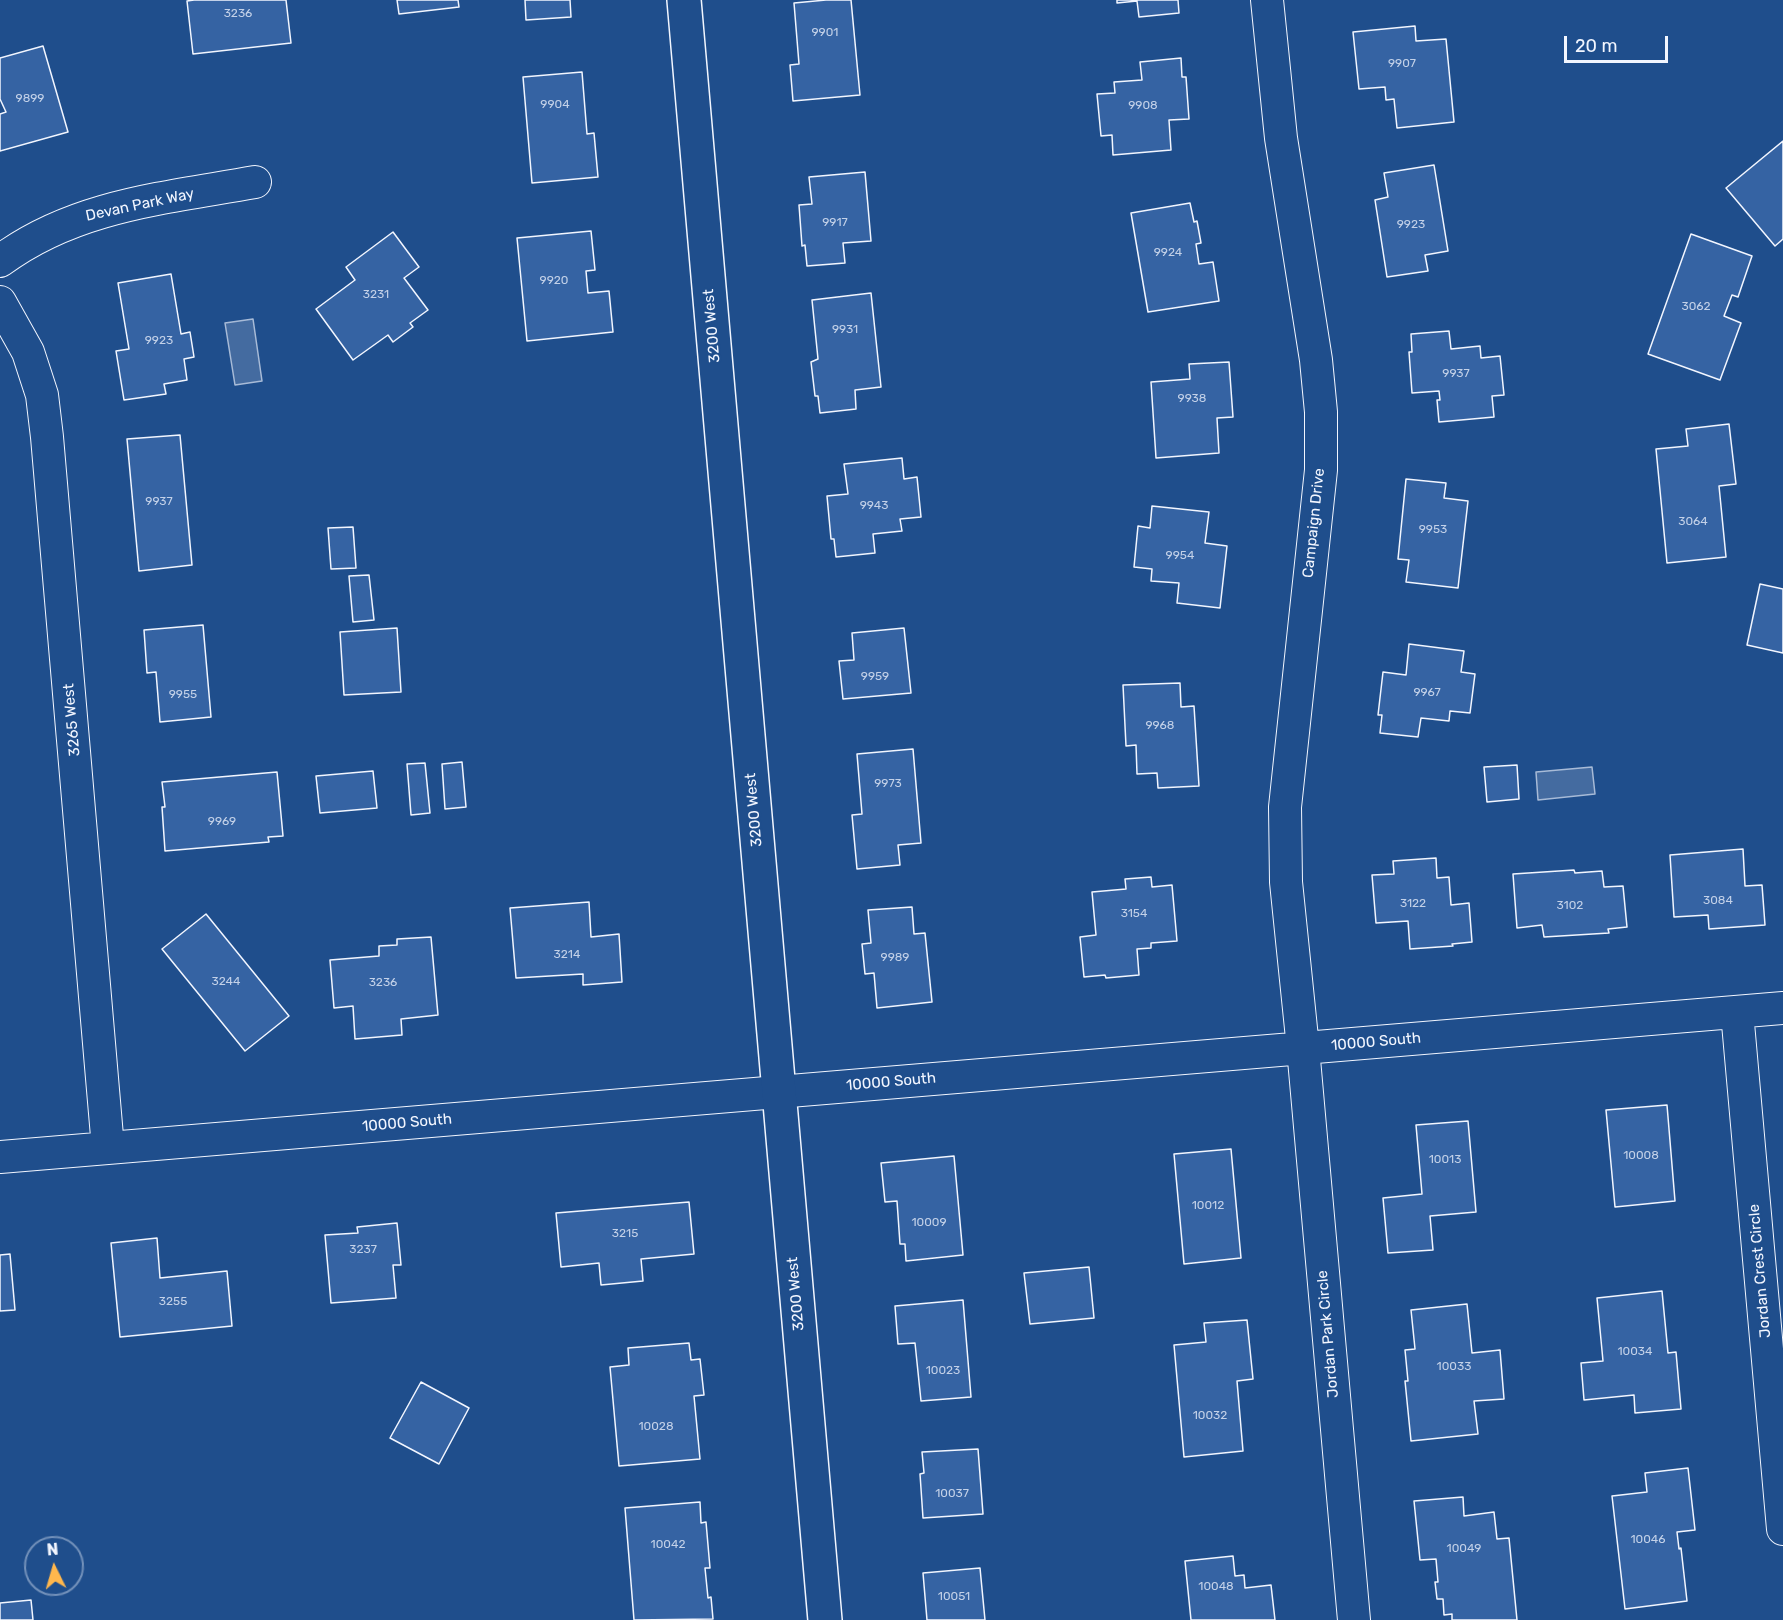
<!DOCTYPE html>
<html>
<head>
<meta charset="utf-8">
<style>
  body { margin:0 }
  #map { position:relative; width:1783px; height:1620px; overflow:hidden; background:#1f4e8c; font-family:Rubik,sans-serif }
  canvas { display:block }
  .north { position:absolute; left:24px; top:1536px; width:60px; height:60px; box-sizing:border-box; background:#1f4e8c; border:2px solid #7391ba; border-radius:50%; rotate:355deg; font-size:16px; font-weight:700; line-height:24px; text-align:center; color:#f2f6ff }
  .north::after { content:''; display:block; margin:auto; width:21px; height:27px; background:#ffb74d; clip-path:polygon(50% 0,100% 100%,50% 72%,0 100%) }
  .scale { position:absolute; left:1564px; top:36px; width:104px; height:27px; box-sizing:border-box; border:3px solid #f2f6ff; border-top:0; padding-left:8px; font-size:18px; line-height:21px; white-space:nowrap; color:#f2f6ff; -webkit-text-stroke:4px #1f4e8c; paint-order:stroke }
</style>
</head>
<body>
<div id="map">
<canvas width="1783" height="1620"></canvas>
<div class="north">N</div>
<div class="scale">20 m</div>
</div>
<script>
const ctx = document.querySelector('canvas').getContext('2d');
ctx.lineJoin = 'round';
function fillPath(path, color) {
  ctx.fillStyle = color;
  ctx.fill(path, 'evenodd');
}
function trace(path, color, width, dash) {
  ctx.strokeStyle = color;
  ctx.lineWidth = width;
  ctx.lineCap = dash ? 'butt' : 'round';
  ctx.setLineDash(dash || []);
  ctx.stroke(path);
}
function drawText(font, color, halo, rows, align = 'center') {
  ctx.font = font + ' Rubik,sans-serif';
  ctx.lineWidth = 4.5;
  ctx.setLineDash([]);
  ctx.textBaseline = 'middle';
  ctx.strokeStyle = halo;
  ctx.fillStyle = color;
  for (const [text, x, y, turn = 0] of rows) {
    ctx.save();
    ctx.translate(x, y);
    ctx.rotate((+turn || 0) * Math.PI / 180);
    ctx.textAlign = isNaN(turn) ? turn : align;
    if (halo) ctx.strokeText(text, 0, 0);
    ctx.fillText(text, 0, 0);
    ctx.restore();
  }
}
const water = new Path2D(`
  M253 319 262 381 235 385 225 323Z
  M1592 767 1595 794 1538 800 1536 772Z`);
fillPath(water, '#446ba0');
trace(water, '#a8bbd7', 1.5);
const building = new Path2D(`
  M194 0H286L291 43 193 54 187 1Z
  M397 0H458L459 7 399 14Z
  M525 0H570L571 17 526 20Z
  M826 0H851L860 95 793 101 790 65 799 64 794 3Z
  M1117 0H1178L1179 13 1139 17 1137 1 1117 3Z
  M1415 26 1416 41 1446 39 1454 122 1397 128 1394 99 1386 100 1385 87 1359 89 1353 32Z
  M43 46 68 132 0 151V114L6 112 0 99V58Z
  M1181 58 1182 77H1186L1189 119 1169 120 1171 150 1113 155 1112 135 1101 136 1097 94 1115 93 1114 82 1142 80 1140 62Z
  M582 72 587 134 594 133 598 177 532 183 523 77Z
  M1783 141V239L1775 246 1726 188Z
  M1434 165 1448 251 1425 255 1428 271 1387 277 1375 200 1388 197 1384 173Z
  M865 172 871 241 843 243 845 263 807 266 805 245 802 246 799 205 812 204 809 177Z
  M1190 203 1194 222 1197 221 1201 243 1196 244 1199 264 1213 262 1219 301 1148 312 1131 213Z
  M591 231 595 270 586 271 588 293 609 291 613 332 527 341 517 238Z
  M393 232 419 267 404 278 428 310 410 323 413 327 393 342 388 335 353 360 316 309 355 280 346 267Z
  M1691 234 1752 256 1738 297 1732 295 1724 316 1741 323 1720 380 1648 354Z
  M171 274 181 334 190 332 194 357 184 359 187 380 164 384 166 394 124 400 116 351 129 349 118 283Z
  M871 293 881 387 855 390 856 409 820 413 818 396H815L811 362 818 359 812 300Z
  M1449 331 1451 349 1480 346 1481 358 1500 356 1504 395 1492 396 1494 417 1439 422 1437 400H1440L1439 391 1412 393 1409 352H1412L1411 334Z
  M1229 362 1233 417 1217 418 1219 453 1156 458 1151 382 1190 379 1189 364Z
  M1729 424 1736 484 1719 486 1726 557 1667 563 1656 449 1688 446 1686 429Z
  M180 435 192 565 139 571 127 439Z
  M902 458 904 479 917 477 921 517 900 519 902 531 873 534 875 553 836 557 834 539H831L827 496 848 494 844 464Z
  M1406 479 1446 483 1444 498 1468 501 1458 588 1406 582 1409 560 1398 559Z
  M1152 506 1209 512 1205 543 1227 546 1220 608 1177 603 1179 583 1151 581 1152 569 1134 567 1138 526 1150 528Z
  M353 527 356 568 331 569 328 528Z
  M369 575 374 620 353 622 349 576Z
  M1760 584 1783 589V653L1747 645Z
  M203 625 211 717 160 722 156 672 147 673 144 630Z
  M397 628 401 692 344 695 340 632Z
  M904 628 911 693 843 699 839 661 854 660 852 633Z
  M1409 644 1464 651 1461 672 1475 674 1470 713 1450 711 1449 721 1421 718 1418 737 1380 733 1382 715H1378L1383 672 1406 675Z
  M1180 683 1181 707 1194 706 1199 786 1158 788 1157 773 1137 774 1136 745 1126 746 1123 685Z
  M913 749 921 843 898 845 900 865 857 869 852 815 862 814 857 754Z
  M462 762 466 807 445 809 442 764Z
  M425 763 430 813 411 815 407 764Z
  M1517 765 1519 799 1487 802 1484 767Z
  M373 771 377 808 320 813 316 776Z
  M277 772 283 836 268 837 269 842 165 851 162 807H165L162 782Z
  M1743 849 1745 886 1762 885 1765 925 1709 929 1708 915 1674 917 1670 855Z
  M1436 858 1437 878 1449 877 1451 905 1469 903 1472 942 1452 944 1453 946 1410 949 1408 921 1376 923 1372 875 1394 874 1393 861Z
  M1574 870 1575 873 1602 871 1604 887 1623 886 1627 927 1608 929 1609 933 1544 937 1542 925 1517 928 1513 874Z
  M1151 877 1152 887 1172 885 1177 941 1151 943V948L1137 949 1139 975 1106 978 1105 975 1084 977 1080 937 1096 935 1092 892 1126 889 1125 879Z
  M589 902 591 937 619 934 622 982 583 985V974L516 978 510 908Z
  M912 907 914 934 925 933 932 1002 877 1008 874 973 865 974 862 944 871 943 868 910Z
  M206 914 289 1016 245 1051 162 949Z
  M431 937 438 1015 401 1019 402 1035 355 1039 353 1006 334 1008 330 960 379 956V946L397 945V939Z
  M1667 1105 1675 1201 1615 1207 1606 1110Z
  M1468 1121 1476 1212 1430 1216 1433 1250 1388 1253 1383 1198 1422 1194 1416 1125Z
  M1231 1149 1241 1258 1184 1264 1174 1154Z
  M954 1156 963 1255 906 1261 905 1244H900L897 1201 885 1202 881 1163Z
  M689 1202 694 1254 641 1259 643 1281 601 1285 599 1263 561 1267 556 1213Z
  M397 1223 401 1265H393L396 1298 331 1303 325 1235 358 1233 357 1227Z
  M157 1238 160 1278 227 1271 232 1326 120 1337 111 1243Z
  M10 1254 15 1310 0 1311V1255Z
  M1089 1267 1094 1318 1030 1324 1024 1273Z
  M1662 1291 1668 1353 1676 1352 1681 1409 1635 1413 1634 1395 1584 1400 1581 1363 1603 1361 1597 1298Z
  M963 1300 971 1397 921 1401 915 1343 898 1344 895 1306Z
  M1467 1304 1472 1353 1500 1350 1504 1399 1474 1401 1478 1434 1411 1441 1405 1381H1408L1405 1350 1415 1349 1411 1310Z
  M1247 1320 1253 1379 1237 1381 1243 1451 1184 1457 1174 1345 1206 1342 1204 1323Z
  M689 1343 691 1360 700 1359 704 1395 694 1396 700 1459 619 1466 610 1367 629 1365 628 1348Z
  M421 1382 469 1408 439 1464 390 1438Z
  M978 1449 983 1514 923 1518 920 1474 924 1473 922 1452Z
  M1688 1468 1695 1530 1677 1532 1679 1549 1681 1548 1687 1601 1625 1609 1612 1496 1647 1492 1645 1473Z
  M1463 1497 1464 1516 1494 1512 1497 1539 1509 1538 1517 1620H1452V1614L1444 1615 1443 1599H1437L1435 1582H1438L1436 1559 1420 1560 1414 1501Z
  M700 1502 701 1523 706 1522 710 1568H705L708 1598 711 1597 713 1619 634 1620 625 1508Z
  M1233 1556 1235 1576 1244 1575 1245 1588 1271 1585 1275 1620H1191L1185 1561Z
  M980 1568 985 1620H927L923 1573Z
  M31 1600 33 1620H0V1603Z`);
fillPath(building, '#3563a3');
trace(building, '#f2f6ff', 1.5);
const street = new Path2D(`
  M1267 0 1281 138 1316 360 1321 412V470L1285 807 1286 882 1303 1048 1354 1620
  M0 261C75 205 166 198 255 182
  M0 302 28 352 42 395 47 437 108 1148
  M1737 1012 1783 1529
  M0 1157 1783 1008`);
const secondary = new Path2D(`
  M684 0 825 1620`);
trace(street, '#f2f6ff', 34);
trace(secondary, '#f2f6ff', 36);
trace(street, '#1f4e8c', 32);
trace(secondary, '#1f4e8c', 33);
drawText('12px', '#c3d1e8', null, [
  ["3236",238,14],
  ["9901",825,33],
  ["9907",1402,64],
  ["9899",30,99],
  ["9904",555,105],
  ["9908",1143,106],
  ["9917",835,223],
  ["9923",1411,225],
  ["9924",1168,253],
  ["9920",554,281],
  ["3231",376,295],
  ["3062",1696,307],
  ["9931",845,330],
  ["9923",159,341],
  ["9937",1456,374],
  ["9938",1192,399],
  ["9937",159,502],
  ["9943",874,506],
  ["3064",1693,522],
  ["9953",1433,530],
  ["9954",1180,556],
  ["9959",875,677],
  ["9967",1427,693],
  ["9955",183,695],
  ["9968",1160,726],
  ["9973",888,784],
  ["9969",222,822],
  ["3084",1718,901],
  ["3122",1413,904],
  ["3102",1570,906],
  ["3154",1134,914],
  ["3214",567,955],
  ["9989",895,958],
  ["3244",226,982],
  ["3236",383,983],
  ["10008",1641,1156],
  ["10013",1445,1160],
  ["10012",1208,1206],
  ["10009",929,1223],
  ["3215",625,1234],
  ["3237",363,1250],
  ["3255",173,1302],
  ["10034",1635,1352],
  ["10033",1454,1367],
  ["10023",943,1371],
  ["10032",1210,1416],
  ["10028",656,1427],
  ["10037",952,1494],
  ["10046",1648,1540],
  ["10042",668,1545],
  ["10049",1464,1549],
  ["10048",1216,1587],
  ["10051",954,1597]
]);
drawText('15px', '#f2f6ff', '#1f4e8c', [
  ["Devan Park Way",140,205,-12],
  ["3200 West",712,326,-95],
  ["Campaign Drive",1314,523,-84],
  ["3265 West",72,720,-95],
  ["3200 West",754,810,-95],
  ["10000 South",1376,1042,-5],
  ["10000 South",891,1082,-5],
  ["10000 South",407,1123,-5],
  ["Jordan Crest Circle",1760,1271,-95],
  ["3200 West",796,1294,-95],
  ["Jordan Park Circle",1328,1334,-95]
]);
</script>
</body>
</html>
